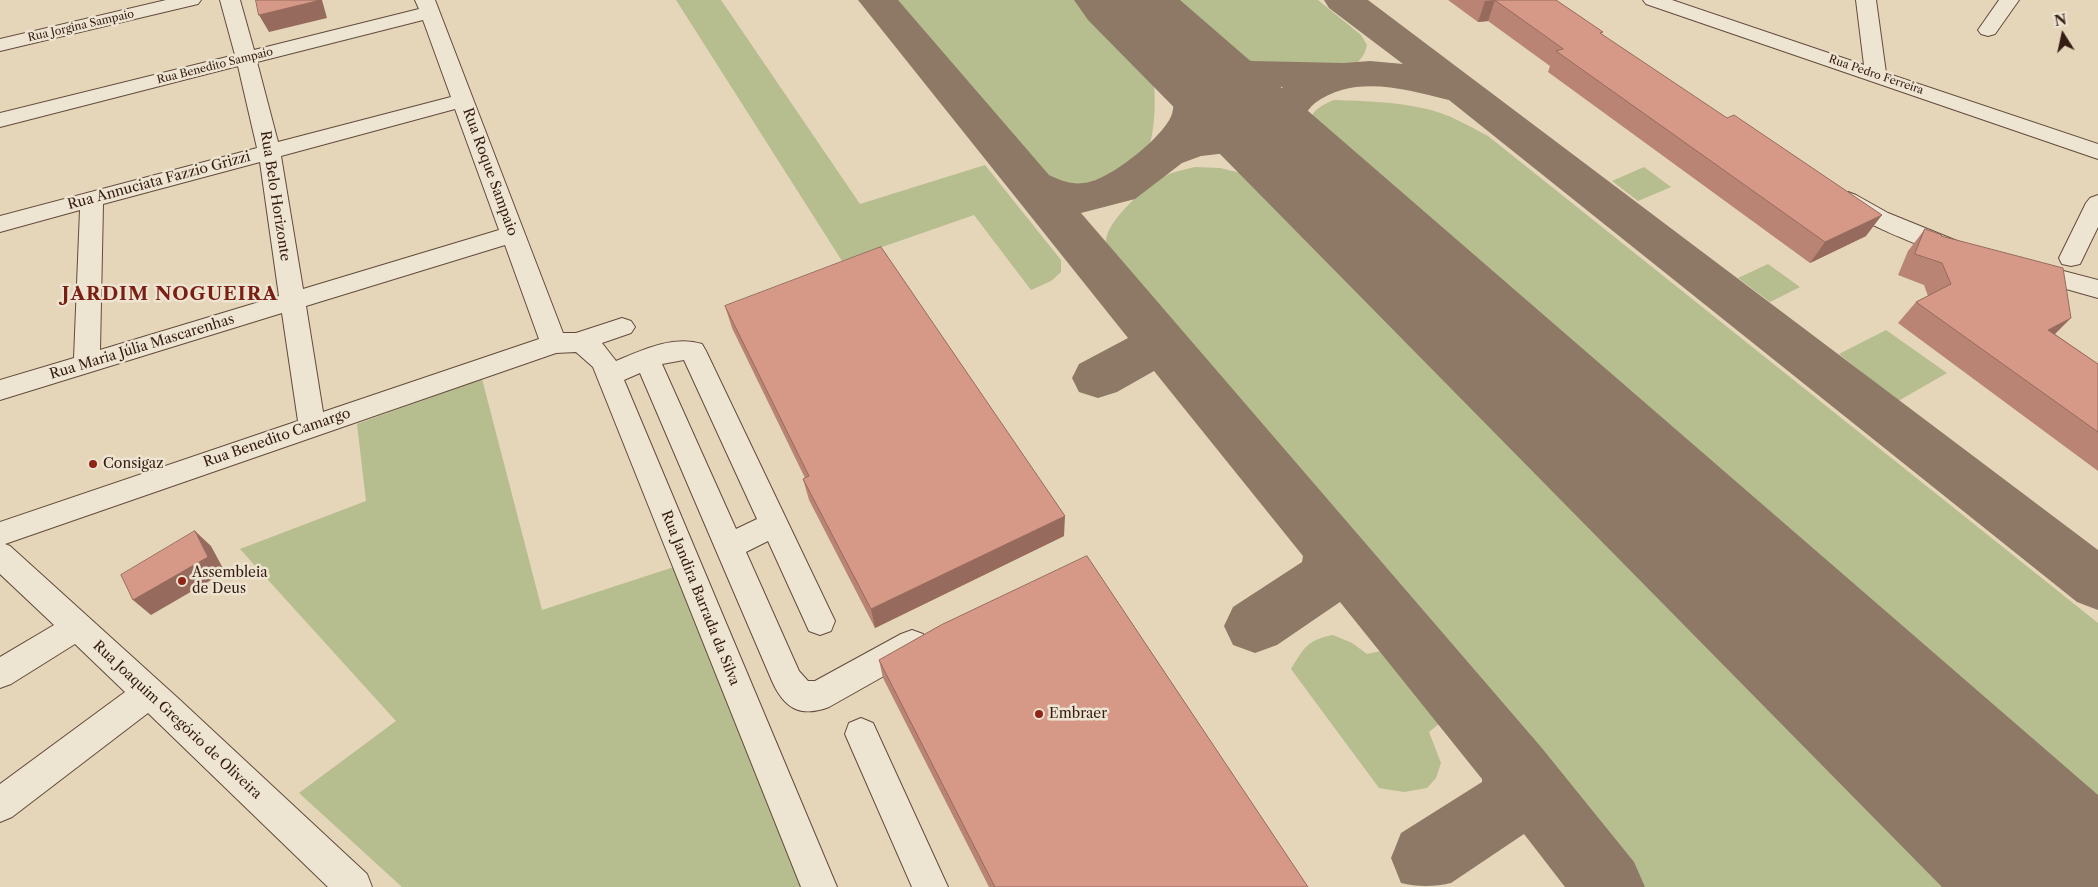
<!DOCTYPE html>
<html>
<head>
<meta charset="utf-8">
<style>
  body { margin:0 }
  #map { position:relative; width:2098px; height:887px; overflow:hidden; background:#e5d5b9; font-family:"Libre Caslon Text",serif }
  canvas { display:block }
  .north { position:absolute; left:2038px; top:10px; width:50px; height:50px; -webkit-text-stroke:4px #eee4d2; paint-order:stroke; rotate:350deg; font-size:14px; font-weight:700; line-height:20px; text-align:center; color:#361d13 }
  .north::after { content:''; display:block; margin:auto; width:18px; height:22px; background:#361d13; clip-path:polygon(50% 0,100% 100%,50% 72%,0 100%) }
</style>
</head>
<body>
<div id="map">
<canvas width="2098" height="887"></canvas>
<div class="north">N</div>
</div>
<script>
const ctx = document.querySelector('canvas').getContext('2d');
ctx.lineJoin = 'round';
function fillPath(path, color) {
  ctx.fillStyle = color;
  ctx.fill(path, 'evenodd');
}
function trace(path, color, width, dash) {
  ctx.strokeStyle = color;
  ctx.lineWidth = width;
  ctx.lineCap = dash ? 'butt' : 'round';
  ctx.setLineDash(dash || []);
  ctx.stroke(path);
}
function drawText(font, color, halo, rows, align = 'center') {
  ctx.font = font + ' "Libre Caslon Text",serif';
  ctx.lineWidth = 5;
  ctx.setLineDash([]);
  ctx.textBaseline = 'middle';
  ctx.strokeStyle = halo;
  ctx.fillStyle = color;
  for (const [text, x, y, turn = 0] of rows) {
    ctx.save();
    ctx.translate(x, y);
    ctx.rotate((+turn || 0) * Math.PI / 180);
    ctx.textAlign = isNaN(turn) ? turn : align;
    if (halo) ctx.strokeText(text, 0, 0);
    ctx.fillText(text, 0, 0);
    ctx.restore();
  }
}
fillPath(new Path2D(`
  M676 0H721L860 204 985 165 1061 260V272L1051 281 1031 290 974 215 842 261Z
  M896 0H1081C1095 14 1147 59 1152 74 1157 90 1155 134 1148 149 1133 180 1092 197 1060 189 1054 188 1048 184 1043 181Z
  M1152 0H1318L1361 35 1367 45C1365 54 1361 61 1352 66 1335 73 1256 70 1237 65 1230 63 1222 59 1216 56 1192 42 1172 18 1152 0Z
  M1334 100C1365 101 1397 102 1427 109 1449 114 1469 126 1488 136L2098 623V866L1317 153C1314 148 1308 141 1308 135 1306 115 1318 106 1334 100Z
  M1195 167 1220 168 1262 178 1990 887H1637L1119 271C1113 262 1105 252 1106 240 1108 219 1150 182 1169 174 1177 171 1187 169 1195 167Z
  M1644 167 1671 187 1638 201 1612 181Z
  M1768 264 1800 287 1770 302 1738 278Z
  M1886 330 1947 373 1898 401 1839 354Z
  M482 379 542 610 674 567 801 887H402L299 793 396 721 240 549 366 501 357 424Z
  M1333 635 1352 643 1367 654 1381 651 1440 723 1429 732 1441 763 1436 778 1427 788 1404 792 1379 788 1291 669C1304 648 1307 640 1333 635Z`), '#b6bd8e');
fillPath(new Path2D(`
  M858 0H898L1049 175C1062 181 1074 186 1089 182 1111 178 1165 136 1172 114 1179 89 1169 69 1156 50L1162 41 1176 38 1190 41 1229 58 1253 61 1344 63 1370 61 1403 64 1329 8 1324 0H1368L2098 550V610L2077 602 1449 100C1405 89 1354 74 1315 103 1306 111 1299 121 1303 133 1309 156 1333 169 1345 188L1338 198 1322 203 1306 198 1262 162 1227 153 1201 156 1182 163 1135 199 1081 213 1541 747 1634 862 1645 887H1565L1524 834 1451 883C1436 887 1416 887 1401 883L1391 858 1401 833 1482 782V779L1340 602 1277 645 1255 653 1233 645 1224 626 1233 607 1302 562 1303 556 1154 371 1117 392 1098 398 1079 392 1072 378 1079 364 1128 338ZM1213 79 1239 85 1283 87C1270 97 1258 115 1259 132L1227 125 1210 127C1216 111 1217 96 1213 79Z`), '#8e7966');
fillPath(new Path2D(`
  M1074 0H1180L2098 795V887H1942L1088 20Z`), '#8e7966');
const minor = new Path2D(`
  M166 0H201L198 4 0 51V39Z
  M220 0H240L254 50 419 9 415 0H435L563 333H576L622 318 631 321 635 327 631 333 602 343 616 361C642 350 673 335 702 344L706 351 835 621 831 631 820 635 809 631 768 541 746 552 799 671 808 681H815L901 634 912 630 923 634 928 644 923 654 829 707C800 718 784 708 772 681L640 373 624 380 837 887H801L593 367 576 352 556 353 5 544 10 546 180 700 367 874 372 887H328L148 713 12 817 0 822V784L125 692 75 644 11 684 0 688V657L54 625 0 574V522L298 421 282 313 0 400V380L74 358 80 210 0 232V216L257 148 238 66 0 127V113L235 55ZM423 20 451 97 278 142 257 62ZM455 109 499 230 303 289 281 156ZM260 162 279 296 100 350 103 204ZM505 245 539 339 323 412 306 306ZM684 360 757 519 736 529 662 364Z
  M1643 0H1672L1864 65 1856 0H1876L1886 73 2098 144V159L1646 4Z
  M1999 0H2019L1995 34 1988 36 1981 34 1978 30Z
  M1848 192 1856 195 1888 213 1962 243 1966 249 1962 255 1954 257C1930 250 1849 220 1837 200L1840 195Z
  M2098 195V227L2080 264 2071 266 2062 264 2059 258 2086 203 2090 198Z
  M2029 262 2098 280V298L2020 276 2017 270 2020 264Z
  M861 718 873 723 948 887H912L845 734 849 723Z`);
trace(minor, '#624b3c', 2);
fillPath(minor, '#eee4d2');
fillPath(new Path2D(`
  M1448 0H1556L1866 236 1810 263 1548 72 1550 66 1488 21 1478 22Z
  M1925 229 1941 236 2055 334 2098 364V471L1898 323 1916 302 1928 296 1924 285 1898 275 1908 251Z
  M725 306 1064 536 875 628 809 500 803 479 805 478 732 328Z
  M879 660 1308 887H989L883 678Z`), '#b98474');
fillPath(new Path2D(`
  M317 0H322L327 18 269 32 259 15Z
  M1495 0 1488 21 1478 22 1485 1Z
  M1882 215 1866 236 1810 263 1825 242Z
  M2071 318 2050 339 2048 330Z
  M1065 516 1064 536 875 628 871 609Z
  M195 531 211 546 225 572 151 615 133 600Z`), '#966b5e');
const building = new Path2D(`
  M256 0H317V1L259 15Z
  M1495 0H1556L1603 32 1600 33 1727 118 1734 115 1882 215 1825 242 1556 51 1563 49Z
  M1925 229 1942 235 1941 236 2063 268 2071 318 2048 330 2098 364V432L1916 302 1951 284 1942 263 1915 254Z
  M881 247 1065 516 871 609 803 479 809 476 725 306Z
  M195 531 208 557 133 600 121 575Z
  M1087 556 1308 887H995L879 660 941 625Z`);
fillPath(building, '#d79987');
trace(building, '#966b5e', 1);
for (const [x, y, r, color] of [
  [93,464,5,"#8f2418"],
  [182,581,5,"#8f2418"],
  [1039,714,5,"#8f2418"]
]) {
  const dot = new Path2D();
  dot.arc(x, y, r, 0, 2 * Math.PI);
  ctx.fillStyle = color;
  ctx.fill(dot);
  trace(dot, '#eee4d2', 2);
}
drawText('11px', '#361d13', '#eee4d2', [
  ["Rua Jorgina Sampaio",81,26,-13],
  ["Rua Benedito Sampaio",215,66,-14],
  ["Rua Pedro Ferreira",1876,75,19]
]);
drawText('14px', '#361d13', '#eee4d2', [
  ["Rua Roque Sampaio",490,172,70],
  ["Rua Annuciata Fazzio Grizzi",159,181,-15],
  ["Rua Belo Horizonte",275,196,81],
  ["Rua Maria Júlia Mascarenhas",142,347,-17],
  ["Rua Benedito Camargo",277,438,-19],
  ["Rua Jandira Barrada da Silva",700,598,68],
  ["Rua Joaquim Gregório de Oliveira",177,720,43]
]);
drawText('14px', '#361d13', '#eee4d2', [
  ["Consigaz",103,464],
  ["Assembleia",192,573],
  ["de Deus",192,589],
  ["Embraer",1049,714]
], 'left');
ctx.letterSpacing = '1px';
drawText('bold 19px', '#7a1f14', '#eee4d2', [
  ["JARDIM NOGUEIRA",170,295]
]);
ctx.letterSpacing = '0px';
</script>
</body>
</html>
